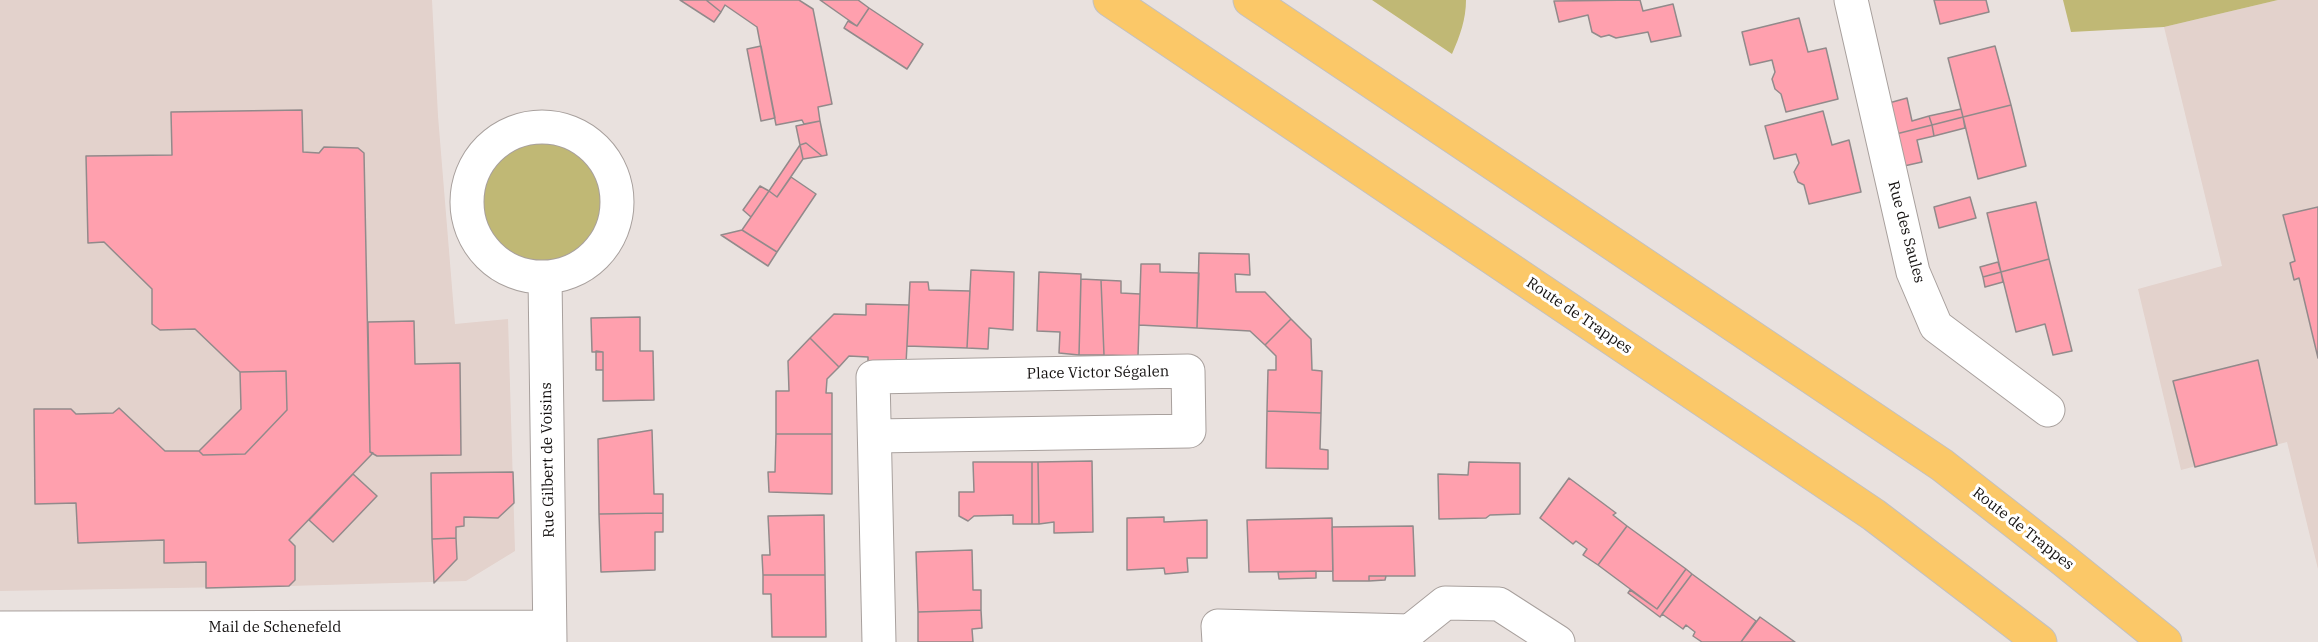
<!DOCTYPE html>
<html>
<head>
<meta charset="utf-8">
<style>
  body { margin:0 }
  canvas { display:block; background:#e9e1de }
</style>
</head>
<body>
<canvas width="2318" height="642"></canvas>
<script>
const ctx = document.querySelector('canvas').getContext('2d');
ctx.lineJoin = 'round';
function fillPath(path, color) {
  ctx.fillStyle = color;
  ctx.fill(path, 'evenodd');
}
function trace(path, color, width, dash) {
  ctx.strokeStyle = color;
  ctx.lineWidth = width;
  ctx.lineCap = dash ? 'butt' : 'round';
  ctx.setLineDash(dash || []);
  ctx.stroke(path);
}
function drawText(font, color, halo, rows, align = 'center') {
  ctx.font = font + ' "IBM Plex Serif",serif';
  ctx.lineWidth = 6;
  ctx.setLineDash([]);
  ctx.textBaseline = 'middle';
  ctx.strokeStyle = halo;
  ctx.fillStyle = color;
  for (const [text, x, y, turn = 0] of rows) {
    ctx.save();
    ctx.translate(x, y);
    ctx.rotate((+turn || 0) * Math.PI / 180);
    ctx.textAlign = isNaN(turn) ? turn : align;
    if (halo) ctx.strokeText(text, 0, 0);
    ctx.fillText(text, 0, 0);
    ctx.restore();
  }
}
fillPath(new Path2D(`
  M0 0H432L438 116 455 324 508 319 515 551 466 581 289 586 0 591Z
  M2278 0H2318V569L2287 442 2181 470 2138 289 2222 266 2164 27Z`), '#e3d2cc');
fillPath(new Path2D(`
  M1372 0H1466C1466 19 1460 36 1452 54Z
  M2063 0H2278L2164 27 2071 32Z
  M479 203a63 63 0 1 1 126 0a63 63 0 1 1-126 0Z`), '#c0b875');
const building = new Path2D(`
  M680 0H706L721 12 714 22Z
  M706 0H799L813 9 832 104 818 107 820 121 804 124 802 120 776 125 757 27 725 5 721 12Z
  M820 0H858L869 8 857 26Z
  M1640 0 1643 11 1673 4 1681 36 1651 42 1648 32 1616 38 1609 35 1601 37 1592 32 1588 15 1559 22 1554 1Z
  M1934 0H1986L1989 12 1940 24Z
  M869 8 923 44 907 69 844 28 848 21 857 26Z
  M1799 18 1808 52 1826 48 1838 99 1786 112 1781 94 1775 89 1772 79 1775 72 1772 60 1750 65 1742 32Z
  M761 46 775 118 761 121 747 49Z
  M1995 46 2011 105 1963 117 1948 58Z
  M1907 98 1912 121 1929 116 1932 125 1896 134 1889 103Z
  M2011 105 2026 166 1978 179 1963 117Z
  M1961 109 1963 117 1932 125 1929 116Z
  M302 110 303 152 319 153 324 147 358 148 364 153 370 452 373 453 289 540 295 546V580L289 586 206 588V562L164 563V540L78 543 76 503 35 504 34 409H71L76 414 113 413 119 408 165 451H199L203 455 245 454 287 410 286 371 240 372 195 329 160 330 152 324V289L104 242 88 243 86 156 172 155 171 112Z
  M1823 111 1832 145 1849 140 1861 192 1809 204 1804 185 1798 182 1794 172 1799 163 1796 154 1774 159 1765 126Z
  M1963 117 1965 128 1934 136 1932 125Z
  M820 121 827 155 822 156 806 143 800 145 796 126Z
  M1932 125 1934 136 1917 140 1922 162 1904 166 1896 134Z
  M806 143 822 156 803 159 800 145Z
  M800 145 803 159 777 197 769 191Z
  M791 177 816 194 777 252 742 230 769 191 777 197Z
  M760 186 769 191 751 217 743 210Z
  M1970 197 1976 218 1939 228 1934 207Z
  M2036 202 2049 259 2001 272 1987 213Z
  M2318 207V358L2299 278 2294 280 2290 263 2295 261 2283 215Z
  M742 230 777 252 768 266 721 235Z
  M1199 253 1249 254 1250 275 1235 274 1236 292H1265L1291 319 1265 345 1250 331 1197 328Z
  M2049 259 2072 351 2053 355 2045 324 2016 332 2001 272Z
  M1998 262 2001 272 1983 277 1980 267Z
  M1141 264H1160V272L1199 273 1197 328 1139 325Z
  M971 270 1014 272 1013 330 989 328 988 349 967 348Z
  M1039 272 1081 274 1079 355 1059 353 1060 332 1037 331Z
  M2001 272 2003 282 1985 287 1983 277Z
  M1081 279 1101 280 1104 355H1079Z
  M1101 280 1121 281V293L1140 294 1138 356 1104 355Z
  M910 282H928L929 290 970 291 967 348 907 346Z
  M866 304 909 305 906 364 868 363V357L849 356 839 367 810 338 834 314 866 315Z
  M640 317V351H653L654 400 603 401V352H592L591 318Z
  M1291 319 1311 339 1312 370 1322 371 1321 413 1267 411 1268 370H1276V356L1265 345Z
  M414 321 415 364 460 363 461 455 377 456 370 452 368 322Z
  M810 338 839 367 827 379 826 393H832V434H776V391H789L788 361Z
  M596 351 603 352V370H596Z
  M2258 360 2277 445 2195 467 2173 381Z
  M286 371 287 410 245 454 203 455 199 451 241 409 240 372Z
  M1267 411 1321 413 1320 449 1328 450V469L1266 468Z
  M652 430 654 494H663V513L599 514 598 439Z
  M776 434H832V494L769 492 768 472H775Z
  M1092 461 1093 532 1054 533V522L1039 524 1038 462Z
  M973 462H1032V524H1013V515L974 516 968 521 959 516V492H974Z
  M1032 462H1038L1039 524H1032Z
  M1469 462 1520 463V514L1490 515 1486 518 1439 519 1438 474 1468 475Z
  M513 472 514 503 498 518 464 517V526L456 527V538L432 539 431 473Z
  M353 474 377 496 333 542 309 520Z
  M1569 478 1616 513 1613 515 1627 526 1598 565 1583 555 1587 549 1576 541 1573 544 1540 518Z
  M663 513V532H655V570L601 572 599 514Z
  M824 515 825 575H763L762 555H770L768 516Z
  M1164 517V522L1207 520V558H1187L1188 572 1165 574 1164 568 1127 570V518Z
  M1332 518 1333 571 1249 572 1247 520Z
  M1413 526 1415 576H1369V581H1333L1332 527Z
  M1627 526 1686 569 1657 609 1598 565Z
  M456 538 457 559 434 583 432 539Z
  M972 550 973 590H981V610L918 612 916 552Z
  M1686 569 1692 574 1660 617 1628 593 1630 590 1657 609Z
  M1316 571V578L1279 579 1278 572Z
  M1692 574 1756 621 1741 642H1702L1693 636 1695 632 1686 625 1683 629 1662 614Z
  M763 575H825L826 637H772L771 594H763Z
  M1369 576H1386L1385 580 1369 581Z
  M981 610 982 628 972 629 973 642H918V612Z
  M1760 617 1795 642H1741Z`);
fillPath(building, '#ffa0ae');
trace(building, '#928a8b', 1.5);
const minor = new Path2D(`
  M1851 0 1913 272 1936 326 2048 410
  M467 202a75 75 0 1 1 150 0a75 75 0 1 1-150 0Z
  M545 278 550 642
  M875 436 1189 431 1188 371 873 377 879 642
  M0 628 549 627
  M1219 642 1218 626 1410 631 1445 603 1499 604 1558 642`);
const major = new Path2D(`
  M1110 0 1874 515 2040 642
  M1250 0 1942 465 2061 558 2165 642`);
trace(minor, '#a8a09d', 35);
trace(major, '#c2c1c1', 35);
trace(minor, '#fff', 33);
trace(major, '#fbc868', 33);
drawText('15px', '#141110', '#fff', [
  ["Rue des Saules",1906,232,75],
  ["Route de Trappes",1579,316,34],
  ["Place Victor Ségalen",1098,373,-1],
  ["Rue Gilbert de Voisins",548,460,-91],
  ["Route de Trappes",2023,529,38],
  ["Mail de Schenefeld",275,628]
]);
</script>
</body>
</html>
